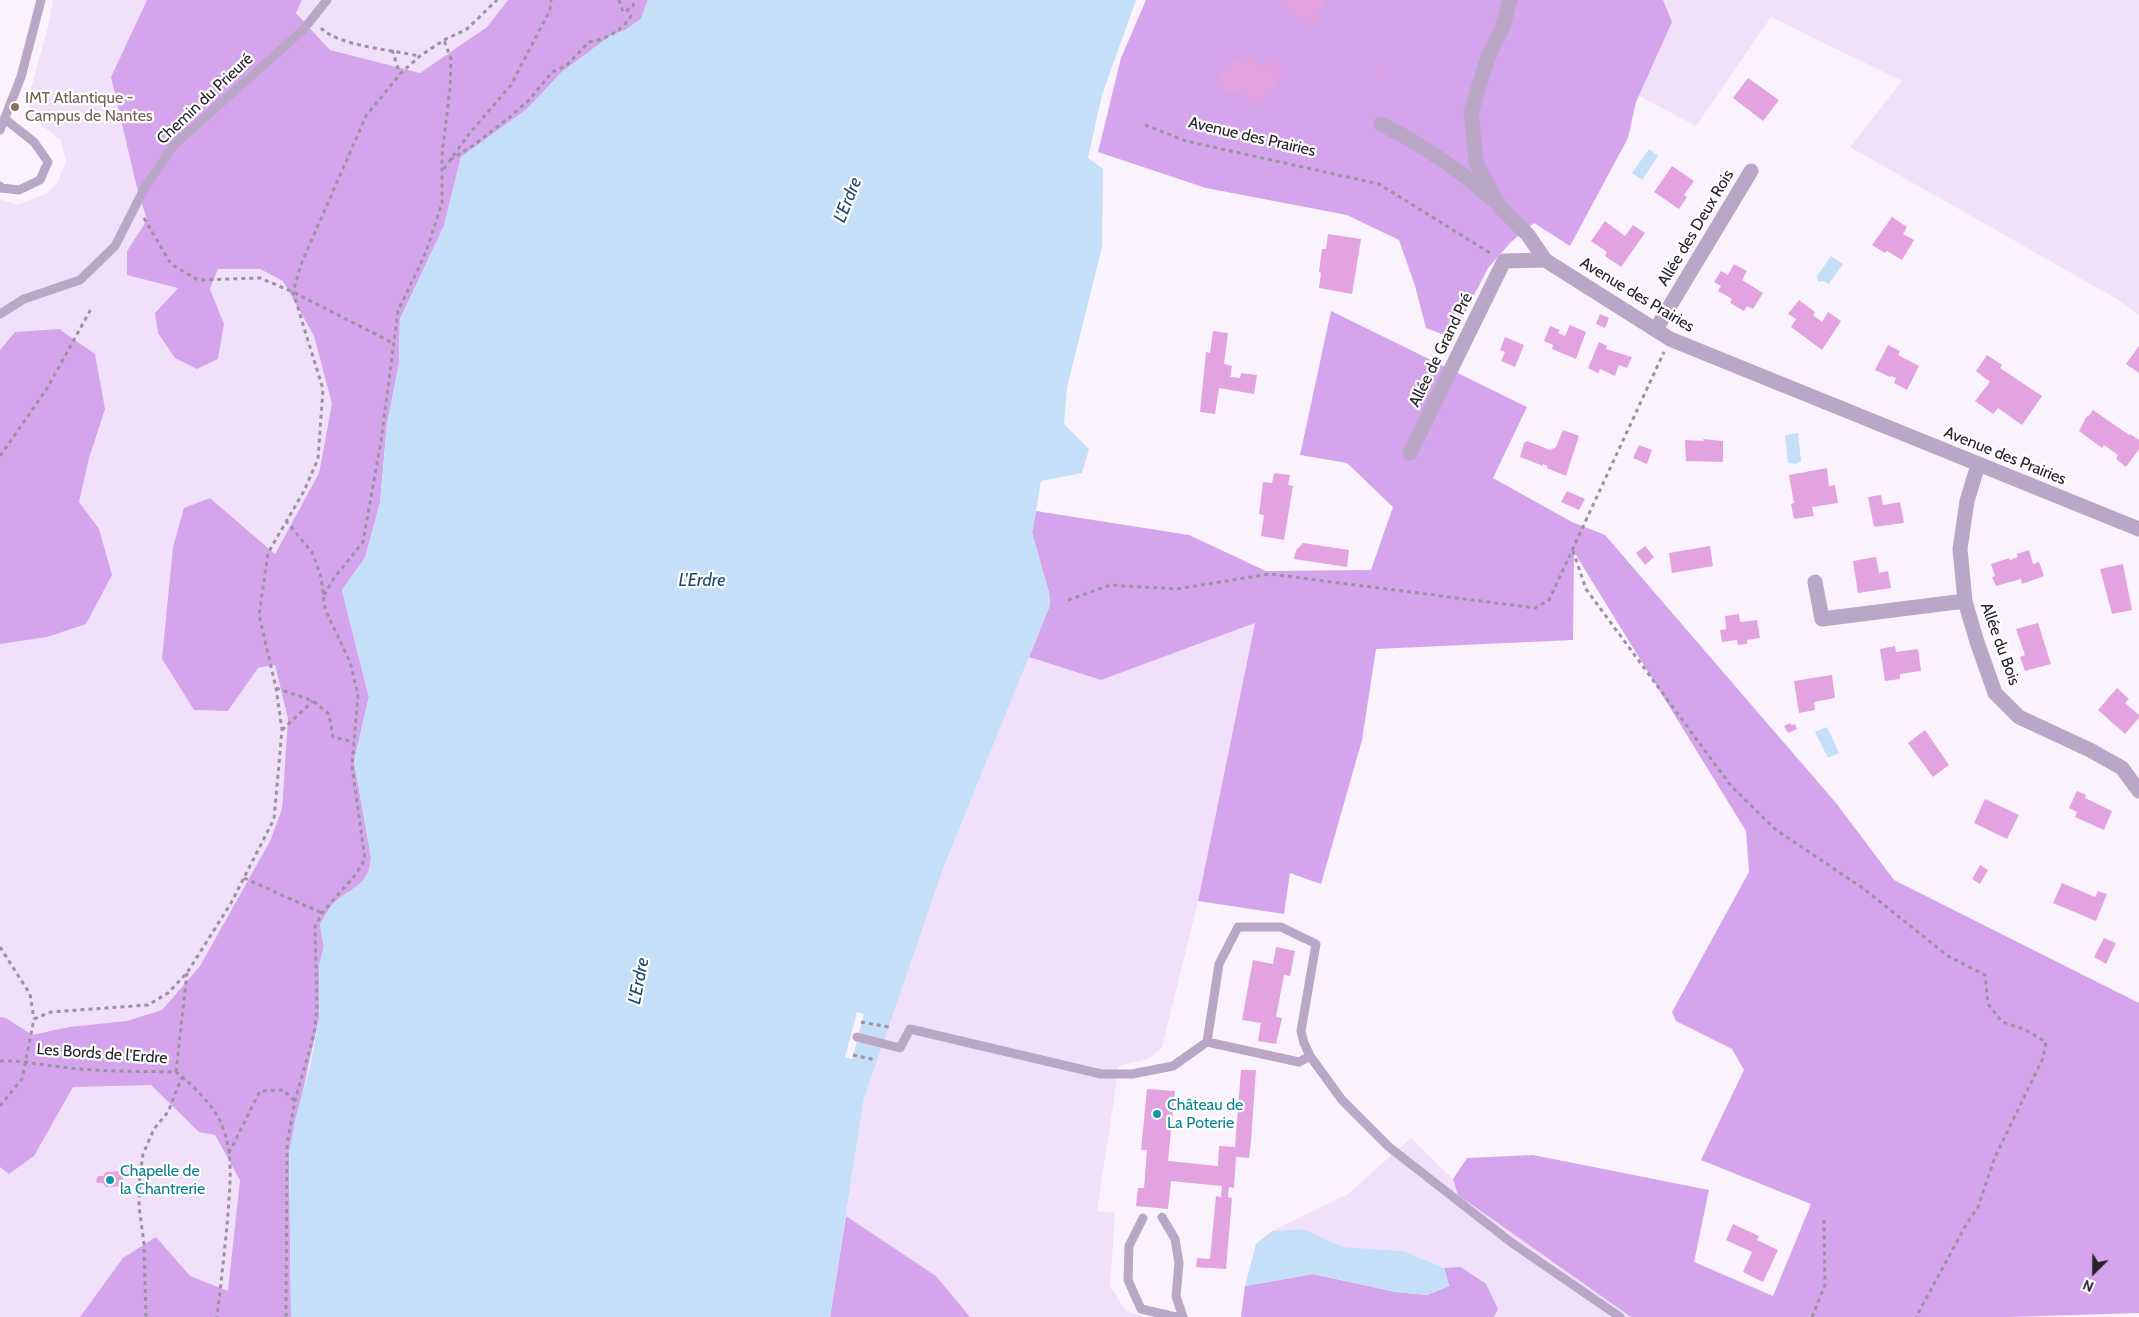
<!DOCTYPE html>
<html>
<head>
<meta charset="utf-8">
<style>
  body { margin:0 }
  #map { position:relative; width:2139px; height:1317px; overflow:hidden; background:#faf3fe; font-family:Cabin,sans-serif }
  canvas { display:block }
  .north { position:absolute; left:2069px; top:1247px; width:50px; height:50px; -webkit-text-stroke:4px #fff; paint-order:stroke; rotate:203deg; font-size:14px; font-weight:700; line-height:20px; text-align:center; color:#27212b }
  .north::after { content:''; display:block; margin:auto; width:18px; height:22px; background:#27212b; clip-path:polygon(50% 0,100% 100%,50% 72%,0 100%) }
</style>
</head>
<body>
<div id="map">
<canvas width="2139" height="1317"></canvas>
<div class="north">N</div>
</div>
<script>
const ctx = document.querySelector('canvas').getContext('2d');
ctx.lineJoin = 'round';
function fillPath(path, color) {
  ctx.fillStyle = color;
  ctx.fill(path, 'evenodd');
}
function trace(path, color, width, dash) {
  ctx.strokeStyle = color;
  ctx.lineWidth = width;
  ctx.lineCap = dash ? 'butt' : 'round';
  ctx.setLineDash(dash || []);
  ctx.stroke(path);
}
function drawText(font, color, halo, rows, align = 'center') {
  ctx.font = font + ' Cabin,sans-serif';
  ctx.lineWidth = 4.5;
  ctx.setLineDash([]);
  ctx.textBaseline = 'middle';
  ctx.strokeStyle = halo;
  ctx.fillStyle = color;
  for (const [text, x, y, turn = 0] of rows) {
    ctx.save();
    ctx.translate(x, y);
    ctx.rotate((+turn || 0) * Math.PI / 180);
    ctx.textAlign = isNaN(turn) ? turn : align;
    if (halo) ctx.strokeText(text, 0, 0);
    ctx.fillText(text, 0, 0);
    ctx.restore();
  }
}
fillPath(new Path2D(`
  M53 0H147L111 77 136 184 147 220 127 251 178 288 155 313 197 369 218 359 224 324 210 289 218 269H260L284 281 314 336 333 404 319 473 275 554 210 498 162 659 194 710 228 711 258 668 275 665 288 719 282 809 270 841 200 966 162 1010 289 1153 291 1317H0V199L17 205 46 194 58 182 66 161 61 140 30 117 29 96 50 19Z
  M302 0H508L487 27 420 73 330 50 296 12Z
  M1527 0H2139V315L2115 298 1850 147 1902 81 1771 17 1696 126 1620 86Z
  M1255 623 1198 901 1162 1048 1148 1059 1119 1066 1097 1211 1115 1213 1110 1286 1126 1311 1145 1317H970L936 1276 846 1216 864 1098 876 1060 943 869 1029 657 1101 680Z
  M1411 1138 1453 1179 1458 1195 1631 1317H1494L1498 1309 1461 1268H1444L1404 1251 1343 1247 1303 1229 1272 1231 1348 1194Z`), '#f0e0fa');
fillPath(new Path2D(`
  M147 0H302L296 13 330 50 420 73 487 27 508 0H648L641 19 624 31 613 34 562 72 526 110 461 157 444 226 400 319 399 364 387 424 380 503 365 558 342 590 369 697 354 761 371 857C370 886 351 887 333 904 328 910 324 918 320 924L324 947 319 966V1019L289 1153 291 1317H80L123 1258 156 1237 190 1276 228 1291 240 1180 215 1135 199 1132 151 1085 73 1087 34 1156 9 1174 0 1167V1017L6 1018 32 1035 69 1027 127 1021 162 1010 200 966 270 841 282 809 288 719 275 665 258 668 228 711 194 710 162 659 173 547 184 508 210 498 275 554 319 473 332 404 314 336 283 281 260 269H218L210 289 224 324 218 359 197 369 175 358 158 333 155 313 178 288 127 275V251L147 220 136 184 111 77Z
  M1146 0H1663L1672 22 1636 102 1628 138 1570 246 1534 223 1511 242 1488 268 1452 338 1426 328 1415 286 1399 240 1347 215 1206 188 1098 152 1121 58Z
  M1331 311 1527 407 1493 478 1572 522 1605 535 1836 803 1894 880 2139 1003V1313L2009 1317H1631L1458 1195 1453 1179 1467 1158 1533 1155 1709 1190 1694 1262 1773 1296 1811 1204 1701 1160 1744 1070 1732 1049 1676 1021 1672 1012 1749 872 1746 831 1574 552 1573 640 1376 649 1362 740 1321 884 1290 873 1284 914 1198 901 1255 623 1101 680 1029 657 1050 605 1049 593 1032 533 1036 511 1189 535 1266 571 1371 570 1393 507 1347 463 1300 455Z
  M59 329 95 354 105 409 89 458 79 502 99 529 112 575 86 624 47 637 0 644V350L15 332Z
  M846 1216 936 1276 970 1317H830Z
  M1461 1267 1486 1284 1498 1309 1494 1317H1241L1245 1286 1313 1274 1396 1292 1427 1295 1449 1286 1444 1268Z`), '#d4a5ec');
fillPath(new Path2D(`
  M648 0H1136L1102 95 1088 158 1103 169 1102 247 1067 387 1064 424 1089 449 1082 473 1041 481 1032 533 1049 593 1050 605 943 869 864 1098 830 1317H291L289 1153 295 1120 310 1066 319 1019V966L324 947 320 924C324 918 328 910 333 904 351 887 370 886 371 857L354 761 369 697 342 590 365 558 380 503 387 424 399 364 400 319 444 226 461 157 526 110 562 72 613 34 624 31 641 19Z
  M1649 149 1658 156 1642 180 1632 173Z
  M1831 256 1843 264 1829 284 1823 281 1818 282 1817 276Z
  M1798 433 1801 461 1796 464 1788 463 1785 435Z
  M1827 727 1839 753 1828 758 1815 732Z
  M1303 1229 1343 1247 1404 1251 1444 1268 1449 1286 1427 1295 1396 1292 1313 1274 1245 1286 1256 1244 1272 1231Z`), '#c6dff8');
fillPath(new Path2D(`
  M857 1012 864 1014 852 1059 845 1057Z`), '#faf3fe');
fillPath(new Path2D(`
  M1284 0H1326L1317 14 1320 16 1313 28 1280 5Z
  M1245 53 1264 66 1269 59 1285 69 1260 107 1235 90 1231 95 1215 84 1233 57 1239 62Z
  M1377 66 1383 67 1382 80H1376Z
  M1748 78 1779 100 1763 121 1733 98Z
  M1672 166 1694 181 1684 195 1687 197 1679 209 1654 192Z
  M1892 217 1907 227 1903 234 1914 240 1902 260 1887 251 1885 253 1872 245Z
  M1605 221 1625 236 1633 225 1645 233 1621 267 1605 256 1607 252 1591 241Z
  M1328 234 1361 239 1352 294 1319 288 1321 273 1319 272 1322 249H1326Z
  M1734 264 1747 271 1742 280 1763 293 1753 309 1747 306 1744 311 1730 303 1732 299 1718 291 1721 286 1714 282 1721 271 1728 275Z
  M1799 300 1815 312 1813 315 1822 322 1828 312 1841 321 1822 350 1791 327 1796 319 1788 314Z
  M1600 314 1609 318 1605 328 1596 324Z
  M1570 325 1586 332 1576 359 1552 349 1553 345 1544 341 1550 326 1560 330 1558 333 1565 336Z
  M1213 331 1228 333 1224 364 1232 366 1230 377 1240 378 1241 373 1257 375 1254 394 1219 388 1215 414 1200 412 1206 352 1210 353Z
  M1505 337 1524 345 1515 367 1501 361 1505 352 1500 350Z
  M1599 342 1607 346 1606 349 1632 357 1627 368 1619 365 1615 376 1600 369 1598 373 1588 368Z
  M1888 345 1900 351 1898 355 1919 366 1907 390 1894 383 1896 378 1891 376 1890 377 1875 370Z
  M2139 346V373L2126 364Z
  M1987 355 2002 365 2000 368 2042 396 2022 425 1998 408 1993 414 1975 401 1990 382 1976 371Z
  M2093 410 2129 435 2130 434 2139 440V449L2126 467 2116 459 2118 455 2104 445 2102 448 2079 431 2087 416 2088 417Z
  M1563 430 1579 436 1566 476 1547 468V466L1543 464V466L1520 457 1524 443 1527 441 1550 450 1556 447Z
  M1703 439 1723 441V462L1686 461 1685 440 1704 441Z
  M1639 445 1652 450 1647 464 1633 458Z
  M1827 468 1829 486 1835 485 1838 503 1812 507 1814 516 1794 519 1791 504 1794 503 1789 475Z
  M1274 473 1290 475 1288 485 1293 486 1284 540 1261 536 1264 515 1259 514 1263 482 1272 483Z
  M1567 491 1585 499 1579 510 1561 502Z
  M1881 495 1883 505 1900 502 1904 523 1874 527 1868 497Z
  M1303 543 1349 550 1347 567 1294 559 1296 550Z
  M1645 546 1654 557 1645 565 1636 553Z
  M1710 546 1713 566 1672 573 1669 553Z
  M2029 550 2033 564 2039 562 2044 576 2022 584 2021 579 1996 586 1992 577 1995 576 1991 564 2009 558 2010 560 2018 557 2017 554Z
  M1876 557 1879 573 1888 571 1891 588 1858 593 1853 561Z
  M2123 564 2132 610 2112 614 2100 569Z
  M1739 614 1740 622 1757 620 1760 638 1747 640V644L1738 645 1737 640 1722 642 1720 630 1726 629 1725 616Z
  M2038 623 2051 664 2025 671 2020 657 2025 655 2016 629Z
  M1895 646 1896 652 1918 649 1921 671 1900 674V679L1885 681 1880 649Z
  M1832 675 1835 698 1814 702 1815 710 1799 713 1794 681Z
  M2117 688 2129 699 2125 703 2139 715V718L2125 734 2098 710Z
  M1790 723 1791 725 1795 724 1797 729 1788 733 1784 726Z
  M1925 730 1949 765 1933 777 1908 743Z
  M2077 791 2086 795 2085 798 2112 811 2104 830 2075 817 2077 812 2069 808Z
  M1985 799 2019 815 2007 839 1974 823Z
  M1980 865 1988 870 1980 884 1972 879Z
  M2062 883 2095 897 2098 891 2107 894 2096 921 2053 903Z
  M2104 938 2116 943 2106 964 2094 957Z
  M1276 947 1295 951 1290 976 1284 975 1276 1017 1282 1018 1276 1044 1258 1041 1261 1023 1242 1020 1253 960 1273 964Z
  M1241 1070H1256L1251 1141 1249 1158 1236 1157 1234 1188 1229 1187 1228 1197 1232 1198 1226 1269 1196 1267 1197 1258 1210 1259 1216 1196 1221 1197 1222 1186 1171 1181 1168 1209 1136 1206 1138 1188H1144L1147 1150H1141L1147 1089 1175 1091 1168 1161 1218 1166 1219 1146 1235 1147Z
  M123 1171V1186L106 1187 103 1183H98L96 1181 98 1176H103L106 1172Z
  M1733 1224 1759 1236 1757 1240 1778 1250 1763 1282 1743 1272 1752 1252 1726 1240Z`), '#e3a3e1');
trace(new Path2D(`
  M619 0 623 12 633 7 634 0
  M321 28C338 46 393 50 419 56
  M392 50 400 74
  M1145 125 1186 141 1379 184 1490 253
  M450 160 474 145 511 116 529 100 552 72 566 66 589 42C605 40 623 30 631 16L627 10
  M444 169 469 134 511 85 550 10 551 0
  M144 218 171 264 198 280 260 278 293 292 393 343
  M0 456 46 390 91 309
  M1573 551 1586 589 1731 786 1775 829 1864 889 1948 956 1985 975 1988 1004 2002 1022 2026 1030 2046 1042 2043 1058 1995 1157 1978 1207 1966 1225 1916 1317
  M324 595 334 578 363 542 381 441 398 311 426 252 442 203V155L450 88 451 59 444 40
  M1068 600 1110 585 1176 589 1270 574 1535 608 1549 600 1664 352
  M276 688 313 701 329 714 333 737 354 742
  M282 730 313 701
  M244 878 322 913
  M0 947 30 994 34 1019
  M861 1022 889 1027
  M853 1055 876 1060
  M0 1061C21 1060 40 1065 61 1067 99 1072 138 1071 176 1072 193 1086 212 1103 221 1123 234 1152 230 1183 228 1214 225 1248 221 1283 217 1317
  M176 1072 187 973
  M0 1106 22 1079 34 1019 51 1012 148 1005 168 993 187 973 231 903 274 819 282 730 276 688 259 615 268 553 304 491 318 459 323 389 293 292 302 262 366 116 400 74 420 56 444 40 467 29 497 0
  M229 1153 260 1091 283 1090 295 1101
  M146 1317 144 1244 139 1206 140 1175 143 1154 154 1129 168 1112 182 1077
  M286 1317 287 1144 295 1101 314 1034 317 1008 315 927 322 913 356 874 365 859 352 766 358 695 350 662 325 609 321 577 312 552 286 521
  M1812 1317 1825 1285 1824 1220`), '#9a939e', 3, [4, 4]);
trace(new Path2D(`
  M0 130 21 77 41 0
  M0 186 1 188 19 190 40 180 48 162 34 142 5 119
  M0 314 24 299 80 280 115 246 145 187 174 145 303 30 327 0
  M857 1037 900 1048 910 1029 1101 1074H1132L1173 1066 1207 1042
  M1310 1056 1299 1062 1207 1042 1219 964 1238 927H1281L1316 944 1301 1031 1304 1043 1310 1056 1342 1100 1389 1147 1512 1243 1620 1317
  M1162 1217 1175 1239 1179 1263 1176 1296 1183 1317
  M1143 1218 1129 1246 1128 1280 1141 1309 1176 1317`), '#baa6c6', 9);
trace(new Path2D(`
  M1510 0 1502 29 1488 57 1471 112 1476 162 1499 206 1528 235 1545 260
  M1381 124C1421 144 1457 168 1491 198
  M1656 329 1751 171
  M1410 453 1504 261 1545 260 1670 339 2139 529
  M1978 465 1967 501 1960 549 1965 601 1977 642 1995 693 2019 717 2090 750 2122 768 2139 791
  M1815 582 1822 619 1965 601`), '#baa6c6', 15);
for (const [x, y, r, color] of [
  [15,107,5,"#8d6e63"],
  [1157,1114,5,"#0f9aa8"],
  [110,1180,5,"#0f9aa8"]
]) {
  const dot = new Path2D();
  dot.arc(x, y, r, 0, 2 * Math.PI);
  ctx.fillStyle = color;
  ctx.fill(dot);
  trace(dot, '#fff', 2);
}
drawText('16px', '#785e54', '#fff', [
  ["IMT Atlantique -",25,98],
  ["Campus de Nantes",25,116]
], 'left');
drawText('16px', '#27212b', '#fff', [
  ["Chemin du Prieuré",205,99,-43],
  ["Avenue des Prairies",1252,137,13],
  ["Allée des Deux Rois",1696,228,-59],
  ["Avenue des Prairies",1637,295,31],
  ["Allée de Grand Pré",1441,350,-64],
  ["Avenue des Prairies",2005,456,22],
  ["Allée du Bois",2000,644,70],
  ["Les Bords de l'Erdre",102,1054,4]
]);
drawText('16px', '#0d838f', '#fff', [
  ["Château de",1167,1105],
  ["La Poterie",1167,1123],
  ["Chapelle de",120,1171],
  ["la Chantrerie",120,1189]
], 'left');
drawText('italic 18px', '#1b4870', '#fff', [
  ["L'Erdre",848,200,-68],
  ["L'Erdre",702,581],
  ["L'Erdre",639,981,-79]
]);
</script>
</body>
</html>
